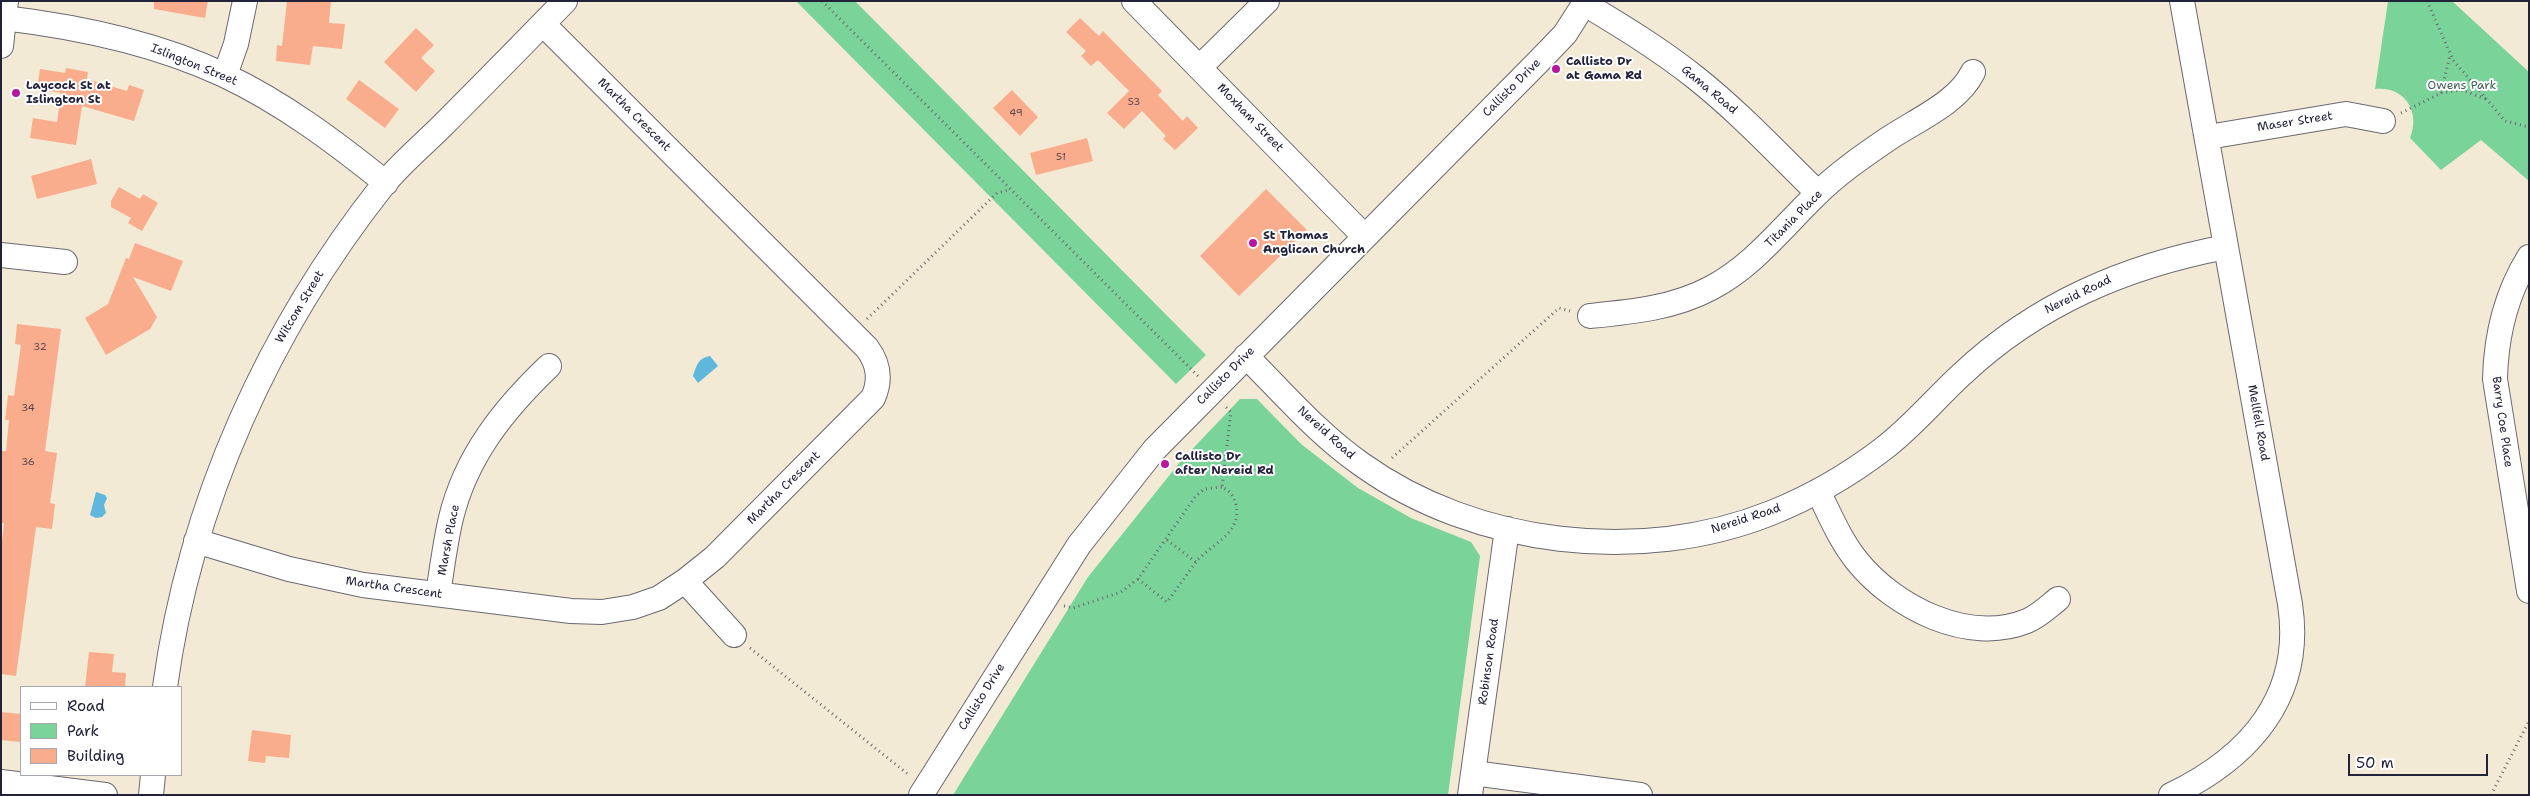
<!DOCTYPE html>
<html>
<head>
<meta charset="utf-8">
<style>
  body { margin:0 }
  #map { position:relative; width:2530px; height:796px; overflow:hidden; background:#f2ead5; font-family:"Shantell Sans",sans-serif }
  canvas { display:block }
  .frame { position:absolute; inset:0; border:2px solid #22223b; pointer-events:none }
  .legend { position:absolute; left:20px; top:686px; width:162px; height:90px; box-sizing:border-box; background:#fff; border:1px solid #a7a7b1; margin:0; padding:6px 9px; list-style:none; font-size:15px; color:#22223b }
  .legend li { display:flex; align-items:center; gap:10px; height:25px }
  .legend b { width:25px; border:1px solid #a7a7b1 }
  .scale { position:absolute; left:2348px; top:754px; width:140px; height:22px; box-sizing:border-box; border:2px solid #22223b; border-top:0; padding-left:6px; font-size:15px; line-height:18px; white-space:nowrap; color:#22223b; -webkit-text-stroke:4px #fff; paint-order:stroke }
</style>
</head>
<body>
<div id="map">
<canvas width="2530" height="796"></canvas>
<div class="frame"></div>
<ul class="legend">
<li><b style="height:6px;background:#fff"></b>Road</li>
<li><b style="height:14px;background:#7ad398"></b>Park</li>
<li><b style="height:14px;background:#faad8c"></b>Building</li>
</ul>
<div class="scale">50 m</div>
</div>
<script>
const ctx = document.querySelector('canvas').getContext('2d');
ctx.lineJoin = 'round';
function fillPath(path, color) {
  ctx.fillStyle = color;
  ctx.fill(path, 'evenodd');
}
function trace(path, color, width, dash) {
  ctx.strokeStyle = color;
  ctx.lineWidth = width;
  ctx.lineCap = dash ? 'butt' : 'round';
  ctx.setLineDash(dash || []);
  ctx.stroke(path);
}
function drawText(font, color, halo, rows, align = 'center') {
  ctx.font = font + ' "Shantell Sans",sans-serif';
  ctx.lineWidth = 4;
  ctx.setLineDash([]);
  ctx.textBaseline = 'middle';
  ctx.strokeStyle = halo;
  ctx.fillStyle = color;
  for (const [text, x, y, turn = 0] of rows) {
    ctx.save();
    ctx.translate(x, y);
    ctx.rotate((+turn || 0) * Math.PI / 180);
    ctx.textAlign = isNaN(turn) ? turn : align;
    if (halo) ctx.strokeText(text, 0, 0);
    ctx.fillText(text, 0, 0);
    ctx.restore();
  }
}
fillPath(new Path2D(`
  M796 1H855L1206 355 1176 384Z
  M2388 1H2452L2529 72V181L2481 140 2441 170 2410 138C2421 111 2404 86 2375 89Z
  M1240 399H1257L1301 444 1358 488 1411 518 1471 542 1480 556 1448 795H953L1088 577 1180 462Z`), '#7ad398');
fillPath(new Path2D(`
  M710 356 718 366 698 383 693 376C697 365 698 358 710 356Z
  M96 492 105 495 107 498 104 505 106 513 102 517 96 518 90 515Z`), '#60b7dc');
fillPath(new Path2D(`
  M154 1H208L205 18 154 9Z
  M287 1H331L329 23 345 24 342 49 313 46 310 65 276 61 277 45 282 46Z
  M1080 18 1099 36 1103 31 1162 91 1158 95 1183 121 1187 116 1198 128 1175 150 1163 139 1166 136 1142 111 1124 129 1107 113 1129 91 1098 60 1091 66 1081 56 1086 51 1066 32Z
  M416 28 434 45 421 58 435 71 416 92 384 62Z
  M66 68 88 72 87 79 127 91 129 85 144 90 134 121 82 106 76 145 30 138 33 118 57 122 61 93 37 89 40 69 65 73Z
  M359 80 399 109 385 128 346 99Z
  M1012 90 1038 117 1020 136 993 108Z
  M1087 138 1093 161 1036 175 1030 153Z
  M91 159 97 184 37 199 31 176Z
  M119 187 140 199 143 194 158 203 142 231 128 223 131 218 111 207V201Z
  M1266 189 1307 230 1239 296 1200 256Z
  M135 243 183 261 171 291 133 277 157 317 150 329 106 355 85 318 108 304 126 258 129 259Z
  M17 324 61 329 45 451 57 453 50 503 55 504 52 529 36 527 16 676 1 674V550L4 523H1V451H6L9 420H5L8 395 14 396 21 345 15 344Z
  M89 652 114 654 112 672 126 673 125 687H85Z
  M1 712 21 714 20 742 1 740Z
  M252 730 291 735 289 758 266 756 265 763 248 761Z`), '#faad8c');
const minor = new Path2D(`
  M1134 1 1364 236
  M1585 4C1623 27 1661 50 1696 78 1740 113 1778 154 1818 193
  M4 18C80 27 156 43 224 75 283 103 335 142 386 183
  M1 46 6 1
  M1200 67 1267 1
  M225 75 236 44 245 1
  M2208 137 2346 114 2383 121
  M1 255 65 262
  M2529 257C2506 294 2496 336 2495 379L2529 591
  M1590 316C1631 312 1674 308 1711 288 1753 266 1782 228 1816 195 1837 174 1863 156 1888 139 1916 120 1958 103 1973 72
  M1246 356C1283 393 1318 434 1361 464 1475 546 1641 565 1771 513 1811 497 1849 475 1883 449 1912 427 1935 399 1961 375 2036 304 2126 266 2226 247
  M1818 491C1830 515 1840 540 1857 561 1894 607 1968 645 2027 621 2039 616 2048 607 2058 599
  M196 541 289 569 363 585 571 611 602 612 633 607 659 598 685 581 715 557 873 398C881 380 879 364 867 348L543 24
  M685 581 734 635
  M438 594C442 569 445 543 451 518 466 456 504 409 549 366
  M165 687C190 503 269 329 384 184 401 163 423 145 442 126 483 85 524 43 565 1
  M1473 773 1640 795
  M1 782 105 795
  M151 795 153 775
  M921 795 1079 545 1154 450 1542 58 1565 34 1586 1
  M1470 795 1507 529
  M2171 795C2250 757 2304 696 2290 604L2182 1`);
trace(minor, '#6b6871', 26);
trace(new Path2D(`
  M822 1 1199 377
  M2427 1 2453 60 2505 121 2529 127
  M2441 93 2450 55
  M2401 113 2441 93 2462 90 2486 99
  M867 319 997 193 1009 190
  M1392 458 1559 308 1570 311
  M1167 540 1196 562C1211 544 1242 534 1236 505 1234 496 1230 491 1222 487L1231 412 1225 406
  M1138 579 1167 602 1196 562
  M1064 606 1073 608 1121 592 1138 579 1195 497 1204 489 1222 487
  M750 648 909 775
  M2491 795 2529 721`), '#6b6871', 3, [1, 4]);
trace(minor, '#fff', 24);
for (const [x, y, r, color] of [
  [1556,69,5,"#b5179e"],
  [16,93,5,"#b5179e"],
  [1253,243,5,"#b5179e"],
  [1165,464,5,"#b5179e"]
]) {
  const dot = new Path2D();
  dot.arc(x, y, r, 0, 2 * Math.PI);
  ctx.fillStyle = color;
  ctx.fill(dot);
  trace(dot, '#fff', 2);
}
drawText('10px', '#58454f', null, [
  ["53",1134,102],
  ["49",1016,113],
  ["51",1061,157],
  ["32",40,347],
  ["34",28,408],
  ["36",28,462]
]);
drawText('bold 12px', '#22223b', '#fff', [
  ["Callisto Dr",1566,62],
  ["at Gama Rd",1566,76],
  ["Laycock St at",26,86],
  ["Islington St",26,100],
  ["St Thomas",1263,236],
  ["Anglican Church",1263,250],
  ["Callisto Dr",1175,457],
  ["after Nereid Rd",1175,471]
], 'left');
drawText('12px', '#22223b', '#fff', [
  ["Islington Street",194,65,22],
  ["Callisto Drive",1512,88,-45],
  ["Gama Road",1709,90,40],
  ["Martha Crescent",634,115,45],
  ["Moxham Street",1250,118,46],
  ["Maser Street",2295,122,-9],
  ["Titania Place",1794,219,-45],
  ["Nereid Road",2078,295,-26],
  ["Witcom Street",300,307,-59],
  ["Callisto Drive",1226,376,-45],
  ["Barry Coe Place",2502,422,82],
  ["Mellfell Road",2258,423,80],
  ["Nereid Road",1326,433,42],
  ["Martha Crescent",784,488,-45],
  ["Nereid Road",1746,519,-18],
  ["Marsh Place",449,540,-79],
  ["Martha Crescent",394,588,8],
  ["Robinson Road",1489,662,-82],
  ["Callisto Drive",982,697,-58]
]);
drawText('12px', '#41605c', '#fff', [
  ["Owens Park",2462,86]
]);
</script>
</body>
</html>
